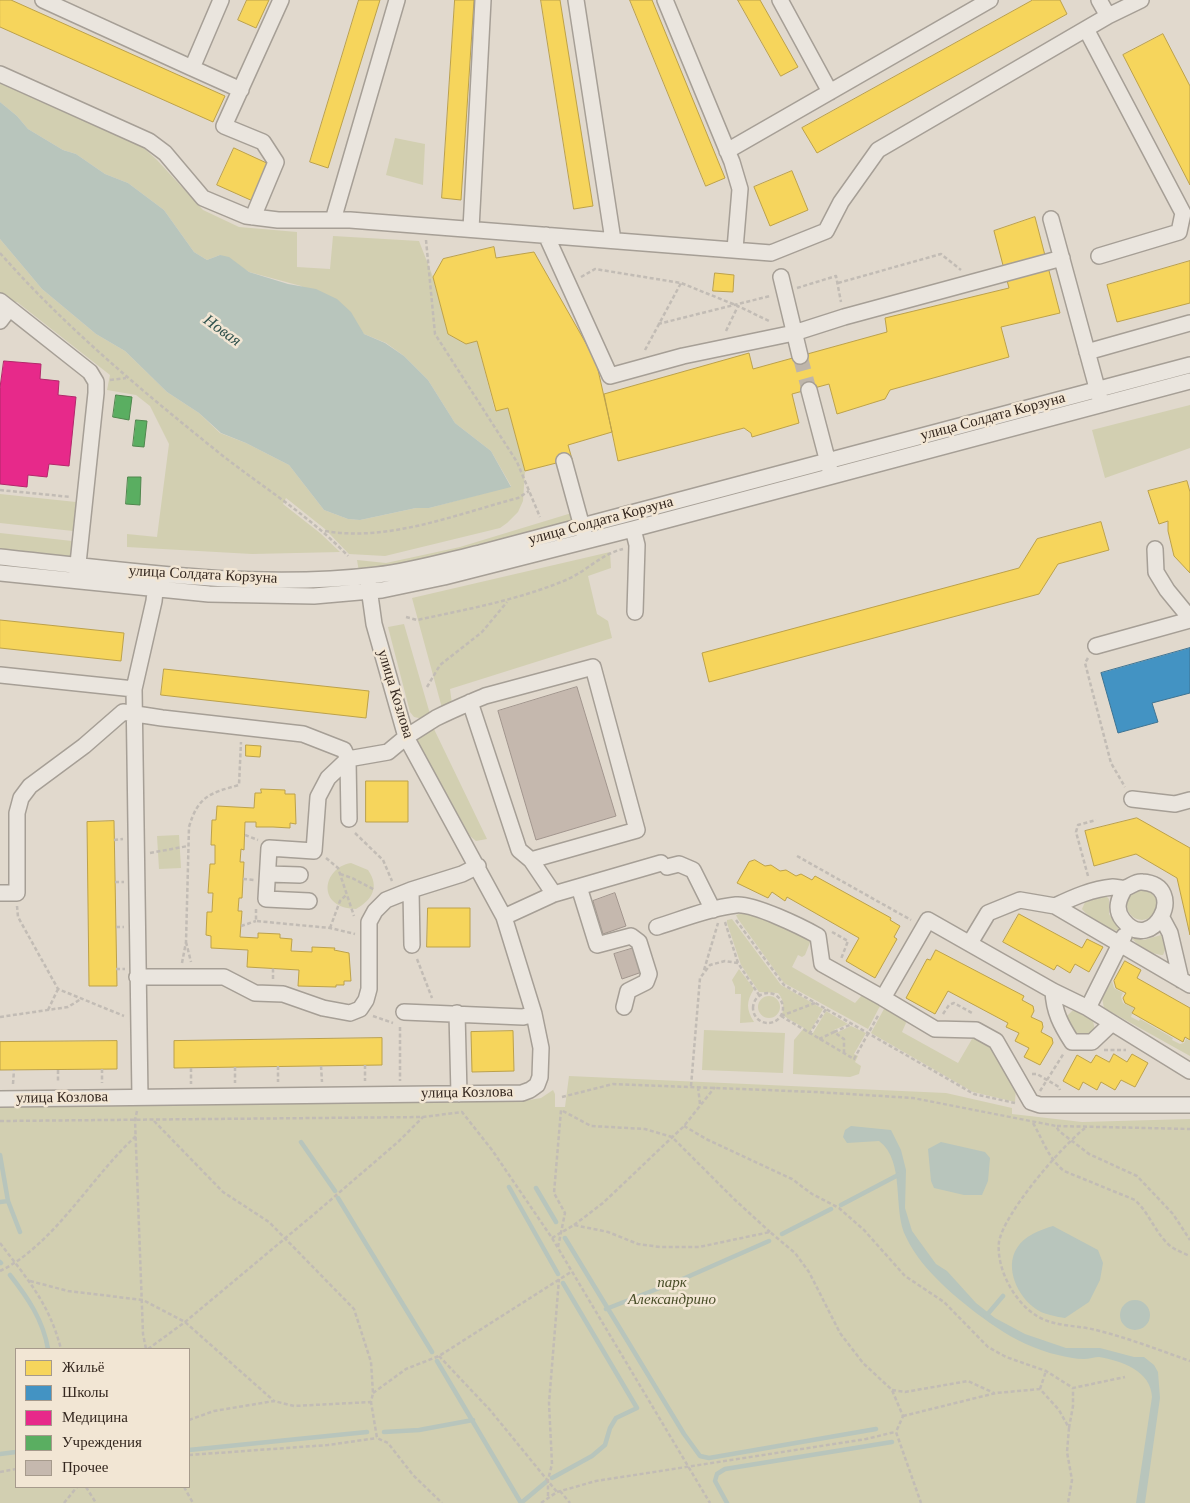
<!DOCTYPE html>
<html>
<head>
<meta charset="utf-8">
<style>
  body { margin:0 }
  #map { position:relative; width:1190px; height:1503px; overflow:hidden; background:#e1d9cd; font-family:"Times New Roman",serif }
  canvas { display:block }
  .legend { position:absolute; left:15px; top:1348px; width:175px; height:140px; box-sizing:border-box; background:#f2e6d4; border:1px solid #a69a8c; margin:0; padding:6px 9px; list-style:none; font-size:15px; color:#34271f }
  .legend li { display:flex; align-items:center; gap:10px; height:25px }
  .legend b { width:25px; border:1px solid #a69a8c }
</style>
</head>
<body>
<div id="map">
<canvas width="1190" height="1503"></canvas>
<ul class="legend">
<li><b style="height:14px;background:#f6d55c"></b>Жильё</li>
<li><b style="height:14px;background:#4393c3"></b>Школы</li>
<li><b style="height:14px;background:#e7298a"></b>Медицина</li>
<li><b style="height:14px;background:#5aae61"></b>Учреждения</li>
<li><b style="height:14px;background:#c5b8ae"></b>Прочее</li>
</ul>
</div>
<script>
const ctx = document.querySelector('canvas').getContext('2d');
ctx.lineJoin = 'round';
function fillPath(path, color) {
  ctx.fillStyle = color;
  ctx.fill(path, 'evenodd');
}
function trace(path, color, width, dash) {
  ctx.strokeStyle = color;
  ctx.lineWidth = width;
  ctx.lineCap = dash ? 'butt' : 'round';
  ctx.setLineDash(dash || []);
  ctx.stroke(path);
}
function drawText(font, color, halo, rows, align = 'center') {
  ctx.font = font + ' "Times New Roman",serif';
  ctx.lineWidth = 5;
  ctx.setLineDash([]);
  ctx.textBaseline = 'middle';
  ctx.strokeStyle = halo;
  ctx.fillStyle = color;
  for (const [text, x, y, turn = 0] of rows) {
    ctx.save();
    ctx.translate(x, y);
    ctx.rotate((+turn || 0) * Math.PI / 180);
    ctx.textAlign = isNaN(turn) ? turn : align;
    if (halo) ctx.strokeText(text, 0, 0);
    ctx.fillText(text, 0, 0);
    ctx.restore();
  }
}
fillPath(new Path2D(`
  M0 80 135 140 157 160 203 210 239 227 297 232V267L330 269 333 236 419 241 433 277 448 334 466 344 477 341 495 411 508 408 525 471 523 501 518 512 507 523 500 528 385 556 349 554 325 529 286 498 283 504 320 533 340 552 252 554 127 547V534L157 537 169 444 150 406 136 395 107 390 110 375 17 302 12 304 0 294V239L42 289 96 334 125 351 167 392 199 413 220 433 246 443 289 465 324 510 348 519 360 520 416 508H429L511 486 491 451 455 423 428 380 404 356 386 343 364 334 301 286 249 272 220 255 207 260 194 252 164 210 128 183 105 174 76 154 63 150 28 129 17 116 0 102Z
  M395 138 425 144 423 185 386 175Z
  M1190 405V448L1105 478 1092 430Z
  M0 494 76 502 73 531 0 523Z
  M575 512 574 522 390 567 359 572 357 560 386 563 460 547Z
  M0 533 72 541 70 557 0 549Z
  M610 552 611 568 588 576 597 614 608 621 612 638 450 689 452 704 442 708 412 598Z
  M404 624 430 714 423 719 414 717 410 712 388 627Z
  M433 727 487 839 476 841 470 836 416 739Z
  M179 835 181 868 159 869 157 836Z
  M351 863 368 870C380 887 372 900 356 909 316 908 322 868 351 863Z
  M1127 905a15 15 0 1 1 30 0a15 15 0 1 1-30 0Z
  M1106 896 1109 899V914L1120 931C1108 931 1089 918 1082 909L1085 902Z
  M745 912 778 922 811 940 805 955 802 957 798 955 792 967 855 1003 863 994 881 1004 868 1029 784 983 738 919 736 915Z
  M732 919 781 985 823 1009 810 1032 813 1033 826 1011 848 1024 834 1030 838 1032 851 1026 866 1033 854 1054 858 1056 855 1062 861 1066 859 1074 850 1077 793 1074 794 1040 804 1028 782 1015C784 1006 784 1000 778 993L759 992 741 965 727 923V920Z
  M1161 935 1166 948 1163 955C1153 955 1137 946 1132 938L1144 940Z
  M739 969 754 989C746 1002 746 1009 754 1022L740 1023 741 994H735V987L732 980Z
  M1112 981 1114 988 1123 993 1121 997 1123 1003 1134 1008 1131 1017 1139 1021 1140 1019 1173 1038 1172 1040 1180 1044 1184 1043 1186 1039 1190 1041V1056L1104 1008 1102 998Z
  M758 1007a11 11 0 1 1 22 0a11 11 0 1 1-22 0Z
  M885 1007 905 1018 906 1023 902 1032 958 1063 972 1039 976 1038 990 1043 1016 1087 1015 1102 973 1092 871 1033Z
  M1076 1010 1093 1021 1095 1030 1089 1035 1076 1036 1066 1017 1072 1011Z
  M704 1030 785 1033 783 1073 702 1070Z
  M569 1076 946 1093 1012 1108V1114L1082 1122 1190 1119V1503H0V1107L523 1101 541 1098 553 1090 555 1094V1107H565ZM16 1349H189V1487H16Z`), '#d2cfb1');
fillPath(new Path2D(`
  M0 102 17 116 28 129 63 150 76 154 105 174 128 183 164 210 194 252 207 260 220 255 229 257 249 272 288 284 316 289 337 299 351 312 364 334 385 343 404 356 428 380 455 423 491 451 511 487 429 508H416L360 520 348 519 324 510 289 465 246 443 221 433 199 413 167 392 125 351 96 334 42 289 0 239Z
  M851 1126 891 1130 901 1150 906 1170 905 1208 912 1231 936 1264 947 1271 976 1303 995 1318 1025 1334 1066 1348H1100L1134 1357H1144L1154 1365 1158 1372 1160 1398 1145 1503H1136L1152 1397C1151 1371 1122 1361 1099 1357 1095 1357 1089 1359 1084 1359 1075 1359 1067 1357 1058 1355 1036 1350 1015 1340 996 1327 965 1306 922 1272 906 1237 892 1210 906 1161 879 1141L847 1143 843 1137 845 1130Z
  M941 1142 985 1152 990 1158 988 1181 982 1195H964L934 1188 931 1181 928 1149Z
  M1053 1226 1098 1250 1103 1263 1100 1280 1089 1302 1065 1318C1058 1317 1042 1314 1036 1309 1018 1297 1004 1268 1017 1248 1024 1236 1040 1230 1053 1226Z
  M1120 1315a15 15 0 1 1 30 0a15 15 0 1 1-30 0Z`), '#b8c5bc');
const homes = new Path2D(`
  M0 0H11L225 96 213 122 0 27Z
  M247 0H269L256 28 238 20Z
  M359 0H380L328 168 310 162Z
  M455 0H474L461 200 442 198Z
  M541 0H560L593 206 574 209Z
  M630 0H652L725 178 706 186Z
  M738 0H760L798 67 781 76Z
  M1033 0H1060L1067 14 817 153 802 128Z
  M1163 34 1190 86V185L1123 55Z
  M234 148 271 165 255 202 217 185Z
  M792 171 808 210 770 226 754 187Z
  M1035 217 1060 313 1001 327 1009 357 890 390 885 399 837 414 829 384 792 394 799 423 752 437 751 433 744 428 618 461 604 394 749 353 753 369 887 332 885 318 1009 288 994 231Z
  M494 247 496 258 534 252 596 361 612 432 568 445 572 459 525 471 508 408 496 411 477 341 466 344 448 334 433 277 443 259Z
  M1190 261V303L1117 322 1107 285Z
  M715 273 734 275 733 292 713 291Z
  M1187 481 1190 492V573L1174 556 1168 531V521L1159 524 1148 491Z
  M1101 522 1109 550 1058 564 1039 594 709 682 702 653 1019 568 1037 539Z
  M0 620 124 633 121 661 0 648Z
  M164 669 369 691 366 718 161 695Z
  M246 745 261 746 260 757 246 756Z
  M366 781H408V822H366Z
  M261 789 285 790V794H295L296 824 290 823V828L273 827H256V822H245L244 850 241 849 240 862H244L242 898H239L238 911H242L240 937 258 938V933L280 934V938L292 939 291 951 312 952V947L335 948 334 950 349 953 351 981H344V985H336V987L298 986 299 970 247 967 248 950 211 948V936L206 935 207 912H212L213 893H208L210 864H215V845H211L212 820H216L217 806 254 808 255 793H261Z
  M1137 818 1190 848V935L1177 878 1136 854 1094 866 1085 831Z
  M114 821 117 986H89L87 822Z
  M755 860 765 866 771 865 780 871 786 870 796 876 801 874 812 880 815 876 891 918 890 920 900 926 894 937 897 939 875 978 846 961 859 938 787 897 785 901 772 892 768 898 737 883 749 862Z
  M428 908H470V947H427Z
  M1019 914 1082 948 1087 939 1103 947 1089 972 1075 964 1070 973 1057 965 1054 970 1003 942Z
  M936 950 1024 996 1022 1000 1033 1006 1034 1011 1031 1017 1042 1022 1043 1027 1041 1032 1052 1038 1053 1043 1040 1065 1024 1057 1029 1048 1015 1041 1019 1033 1006 1027 1008 1023 948 991 935 1014 906 998 927 959 930 960Z
  M1125 961 1141 970 1137 978 1190 1008V1040L1185 1037 1183 1042 1132 1013 1135 1008 1125 1003 1123 998 1126 993 1116 988 1114 981Z
  M513 1031 514 1071 472 1072 471 1032Z
  M382 1038V1065L174 1068V1041Z
  M117 1041V1069L0 1070V1042Z
  M1114 1054 1127 1062 1132 1054 1148 1063 1135 1087 1121 1080 1115 1090 1101 1082 1097 1090 1083 1082 1079 1090 1063 1081 1077 1055 1091 1063 1096 1055 1109 1062Z`);
fillPath(homes, '#f6d55c');
trace(homes, '#bca14a', 1);
const schools = new Path2D(`
  M1190 648V693L1152 703 1158 722 1118 733 1101 673Z`);
fillPath(schools, '#4393c3');
trace(schools, '#3e7392', 1);
const health = new Path2D(`
  M4 361 41 364 40 379 59 381 58 395 76 397 69 466 49 464 47 477 28 475 27 487 0 484V388Z`);
fillPath(health, '#e7298a');
trace(health, '#b1286a', 1);
const public = new Path2D(`
  M116 395 132 397 129 420 113 417Z
  M136 420 147 421 144 447 133 446Z
  M128 477H141L140 505 126 504Z`);
fillPath(public, '#5aae61');
trace(public, '#4f864d', 1);
trace(new Path2D(`
  M301 1142 335 1191
  M509 1187 558 1274
  M536 1188 556 1222
  M338 1198 432 1352
  M8 1201 20 1232
  M0 1202 8 1201 0 1155
  M841 1205 900 1174
  M782 1234 831 1209
  M565 1238 684 1434 700 1456 709 1458 876 1429
  M0 1262 1 1263
  M10 1275C28 1298 43 1320 48 1349
  M606 1309 685 1278 769 1241
  M986 1316 1003 1296
  M437 1361 521 1503 546 1482
  M384 1432 419 1430 473 1420
  M189 1450 367 1432
  M0 1454 16 1452
  M552 1478 592 1456 605 1445 610 1428 616 1418 637 1408 563 1283
  M727 1503 715 1481 717 1474 725 1469 892 1442`), '#b8c5bc', 4.5);
const building = new Path2D(`
  M577 687 616 816 536 840 498 711Z
  M615 893 626 926 603 934 593 901Z
  M634 948 642 972 622 979 614 954Z`);
fillPath(building, '#c5b8ae');
trace(building, '#a1958d', 1);
trace(new Path2D(`
  M800 356 809 390`), '#beb5aa', 15, [15, 8]);
const minor = new Path2D(`
  M43 0 192 68 221 0
  M576 0 613 240
  M665 0 732 162 740 189 735 249
  M780 0 830 92
  M1099 0 1108 16
  M1086 29 1183 213 1179 232 1099 256
  M192 68 241 90
  M0 74 149 141 165 153 203 198 246 216 278 220H350L771 253 826 231 841 202 878 150 1108 16 1141 0
  M727 151 990 0
  M253 217 276 162 263 142 224 126 281 0
  M1051 219 1100 399
  M333 220 397 0
  M471 229 483 0
  M546 235 610 376 683 356 794 333 844 317 1062 258
  M781 277 800 356
  M0 301 90 372 96 382V393L77 573
  M0 321 9 309
  M1087 352 1190 323
  M809 390 830 470
  M564 461 584 534
  M633 529 637 545 635 612
  M1155 549 1156 572 1167 590 1190 618
  M0 557C124 570 252 590 377 575 412 571 446 561 480 553L1190 365
  M0 573 209 594 314 596 382 590 444 577 633 529 1190 381
  M1096 646 1190 620
  M0 675 134 689
  M1132 799 1175 804 1190 800
  M531 860 554 894
  M667 867 679 864 693 870 713 910
  M268 874 300 875
  M579 887 597 945 631 936 639 942 649 974 646 982 628 991 624 1007
  M411 890 412 945
  M0 893H17V813L21 798 30 786 84 746 123 712 162 718 303 734 344 750 348 759 349 819
  M309 901 266 899 269 848 314 851 318 797 328 778 348 759 388 752 406 737 436 718C452 710 469 703 485 696L593 667 637 830 531 860 519 850 470 702
  M1055 906C1074 897 1092 889 1113 887 1117 887 1121 889 1125 888 1131 887 1135 881 1142 882 1190 885 1152 957 1123 920 1114 909 1119 898 1125 888
  M504 917 554 894 661 863
  M1162 918 1170 933 1181 980
  M657 927C683 919 709 908 736 905 753 903 802 927 818 936L822 964 883 998
  M970 943 988 913 1020 900 1055 906 1190 985
  M137 977H224L255 993 283 994 323 1008 350 1013 360 1009 366 1000 369 989V922L375 911 386 900 411 890 462 874 478 866
  M1053 991C1054 1012 1061 1025 1072 1042H1092L1111 1024
  M1088 1008 1124 936
  M404 1012 523 1017 534 1014
  M457 1013 459 1094
  M1190 1071 1088 1008 1053 991 928 920 883 998 935 1029 976 1030 996 1041 1031 1102 1040 1105H1190
  M140 1097 134 689 154 601 156 581
  M0 1099 522 1093 530 1090 537 1085 540 1077 541 1048 534 1014 504 917 406 737 374 624 368 581`);
trace(minor, '#a69f96', 18);
trace(new Path2D(`
  M426 240 435 334 517 462 540 517
  M0 253C65 327 141 390 218 452 262 487 309 515 348 556
  M581 277 595 269 681 283 738 306 771 322
  M838 283 941 254 961 270
  M797 288 836 276 841 302
  M658 324 770 296
  M726 331 738 306
  M645 350 681 283
  M110 380 126 378
  M0 490 71 497
  M325 531C389 542 457 514 518 498L529 491
  M406 617 417 620C468 609 518 600 566 580 587 571 601 554 623 549
  M1088 658 1085 663 1111 763 1125 787
  M427 687 440 665 482 632 507 602
  M355 833 383 860 392 881
  M245 835 258 840
  M114 840 123 839
  M150 853 188 846
  M797 856 911 920
  M326 858 338 868 354 916
  M340 874 352 878 375 890
  M1088 876 1076 832 1078 825 1096 820
  M243 879 254 880
  M115 882H124
  M17 906 18 917 58 989 124 1016
  M256 909V921L330 928 355 934
  M736 920 784 985 974 1094 1015 1103
  M725 922 738 963
  M241 926 256 921
  M116 927H124
  M330 928 340 901 347 894
  M832 932 848 941 841 959
  M186 942 191 962
  M417 959 432 998
  M182 963 186 942 189 827C198 796 210 793 239 785L241 742
  M116 969H125
  M704 970 718 923
  M273 979V968
  M753 1008a15 15 0 1 1 30 0a15 15 0 1 1-30 0Z
  M48 1010 58 989
  M943 1014 949 1005 954 1003 974 1014
  M373 1016 393 1023
  M781 1016 854 1059 879 1014
  M781 1016 815 1003
  M0 1017 68 1007 81 999
  M400 1027V1081
  M834 1032 852 1024
  M809 1034 826 1009
  M819 1039 834 1032 844 1039V1053
  M1104 1050H1126
  M365 1065V1081
  M278 1066V1082
  M321 1066 322 1082
  M235 1067V1083
  M191 1068V1084
  M102 1069V1083
  M58 1070V1083
  M1032 1074H1037L1059 1087 1060 1090
  M13 1084 14 1070
  M691 1086 700 978 710 965 725 961 738 963 759 995
  M698 1087 700 1104
  M1040 1091 1064 1053
  M562 1097 613 1084 816 1092 913 1098 1056 1126 1059 1131 1089 1154 1137 1176 1173 1214 1190 1240
  M137 1111 135 1120 143 1334 146 1349
  M0 1121 423 1117 462 1112 492 1150 552 1238 710 1503
  M154 1121 223 1192 269 1222 354 1309 371 1362 373 1393 371 1402 377 1438 388 1443 413 1475 442 1503
  M1033 1123C1043 1140 1048 1158 1064 1171L1135 1200C1149 1213 1155 1232 1169 1245 1175 1250 1183 1253 1190 1256
  M684 1126 708 1140 792 1179 812 1194 839 1208 864 1230 905 1276 944 1302 988 1347 1006 1357 1046 1371 1073 1388 1125 1377
  M1057 1126 1190 1129
  M1085 1128C1061 1147 1004 1213 999 1242 996 1269 1015 1303 1037 1316 1055 1327 1077 1325 1096 1330 1128 1338 1159 1350 1190 1361
  M574 1225 603 1203 684 1126 715 1087
  M552 1238 574 1225 608 1232 638 1244 660 1247H699L770 1232 795 1253 809 1272 840 1333 863 1363 892 1390 903 1416 896 1432 921 1503
  M0 1243C28 1280 49 1303 61 1349
  M558 1247 565 1213 554 1193 561 1110 591 1126 645 1129 672 1137 734 1199 770 1232
  M0 1271C54 1245 91 1177 136 1136
  M30 1281 68 1291 143 1300 185 1322 274 1401
  M148 1349 185 1322 319 1210 399 1141 423 1117
  M439 1356 490 1410 557 1492
  M1040 1389 1046 1371
  M892 1390 905 1392 968 1381 994 1393
  M373 1393 406 1369 439 1356 571 1272
  M903 1416 996 1393 1040 1389 1059 1410 1069 1428 1067 1452 1072 1480 1068 1503
  M189 1420 214 1411 274 1401 294 1406 371 1402
  M1069 1428 1073 1406V1388
  M189 1455 328 1445 377 1438
  M0 1472 16 1469
  M86 1487 96 1503
  M184 1487 193 1503
  M560 1491 570 1503
  M548 1496V1480L552 1464 549 1403 559 1279
  M64 1503 77 1487
  M541 1503 557 1492 596 1481 866 1439 895 1432`), '#c2bcb5', 2.5, [4, 2.5]);
trace(minor, '#eae5de', 15);
drawText('15px', '#34271f', '#f2e6d4', [
  ["улица Солдата Корзуна",993,417,-15],
  ["улица Солдата Корзуна",601,521,-15],
  ["улица Солдата Корзуна",203,575,3],
  ["улица Козлова",395,694,73],
  ["улица Козлова",467,1093,-1],
  ["улица Козлова",62,1098,-1]
]);
drawText('italic 15px', '#494e28', '#f2e6d4', [
  ["парк",672,1283],
  ["Александрино",672,1300]
]);
drawText('italic 16px', '#30524d', '#f2e6d4', [
  ["Новая",222,331,36]
]);
</script>
</body>
</html>
